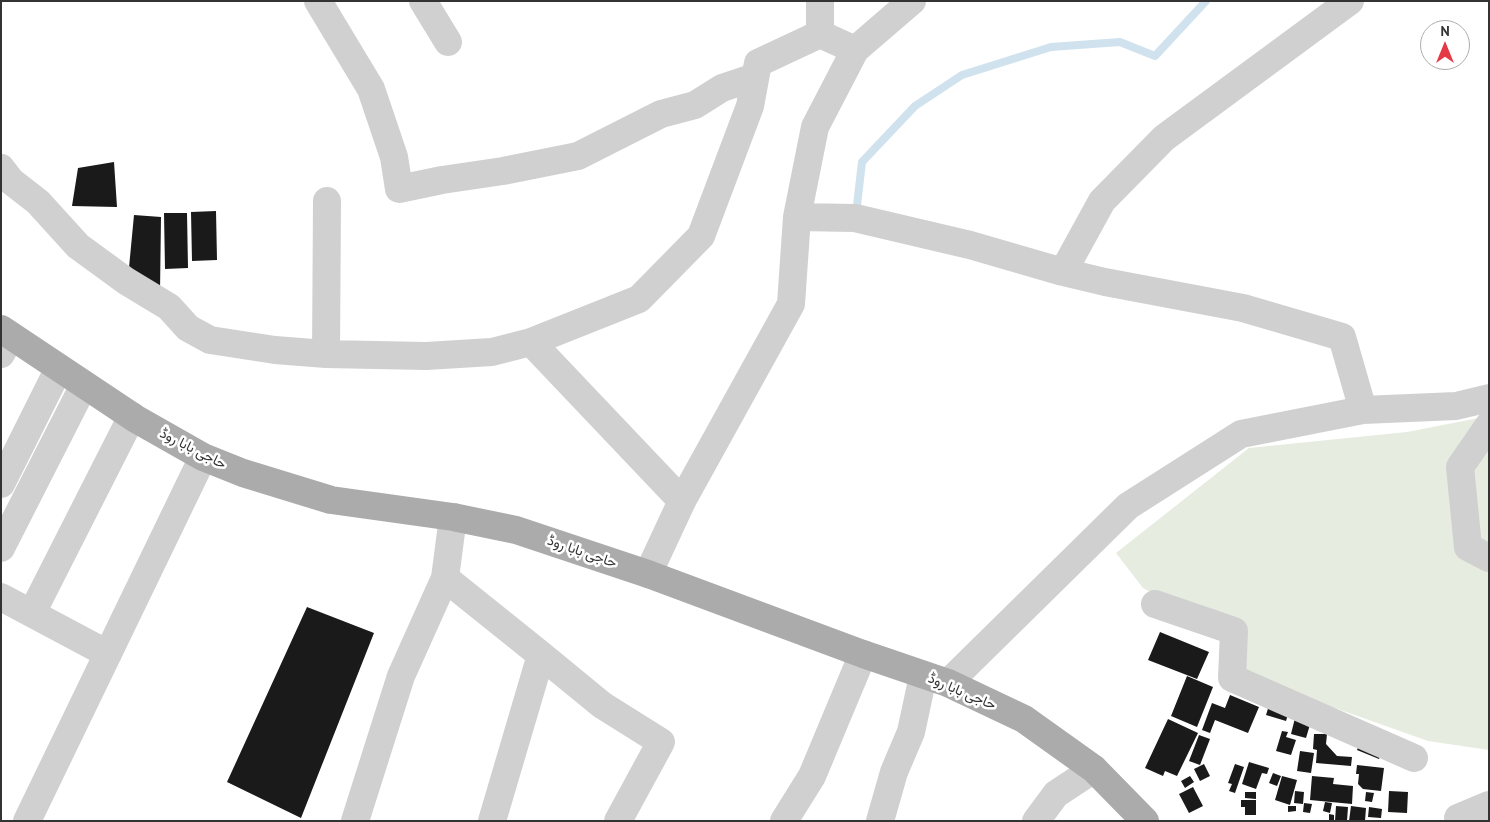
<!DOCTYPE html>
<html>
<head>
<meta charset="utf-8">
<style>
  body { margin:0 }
  #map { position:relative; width:1490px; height:822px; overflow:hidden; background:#fff; font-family:"PT Sans",sans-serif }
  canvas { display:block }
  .frame { position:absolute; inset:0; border:2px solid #333; pointer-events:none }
  .north { position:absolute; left:1420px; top:20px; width:50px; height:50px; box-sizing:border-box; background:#fff; border:1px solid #adadad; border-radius:50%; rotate:0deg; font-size:14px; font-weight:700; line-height:20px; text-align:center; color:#333 }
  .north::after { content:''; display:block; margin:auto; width:18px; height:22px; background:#e63946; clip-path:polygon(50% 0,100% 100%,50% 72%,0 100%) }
</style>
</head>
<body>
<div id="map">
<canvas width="1490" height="822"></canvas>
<div class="frame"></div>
<div class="north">N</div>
</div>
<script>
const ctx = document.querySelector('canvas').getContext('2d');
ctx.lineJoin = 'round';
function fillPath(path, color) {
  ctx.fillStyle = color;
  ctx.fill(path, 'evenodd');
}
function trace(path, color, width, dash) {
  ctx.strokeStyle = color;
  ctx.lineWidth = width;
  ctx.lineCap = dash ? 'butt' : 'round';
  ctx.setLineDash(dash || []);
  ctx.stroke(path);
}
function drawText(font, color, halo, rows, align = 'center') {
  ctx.font = font + ' "PT Sans",Vazirmatn,sans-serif';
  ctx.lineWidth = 5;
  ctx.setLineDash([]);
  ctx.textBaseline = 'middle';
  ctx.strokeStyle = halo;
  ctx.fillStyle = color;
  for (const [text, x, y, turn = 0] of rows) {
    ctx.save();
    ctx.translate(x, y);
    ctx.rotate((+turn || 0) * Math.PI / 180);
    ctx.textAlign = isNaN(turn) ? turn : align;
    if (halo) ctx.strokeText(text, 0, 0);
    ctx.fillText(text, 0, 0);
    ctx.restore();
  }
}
fillPath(new Path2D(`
  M1489 410V750L1428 741 1290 692 1243 673 1245 624 1165 600 1143 588 1116 553 1249 448 1407 432 1479 418Z`), '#e6ecdf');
trace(new Path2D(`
  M856 214 862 162 915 106 962 75 1051 47 1120 42 1155 56 1206 1`), '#cfe2ee', 8);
fillPath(new Path2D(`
  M114 162 117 207 72 206 78 168Z
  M216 211 217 260 192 261 191 212Z
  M164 213H187L188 268 165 269Z
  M134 215 161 217 160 292 128 278Z
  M307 607 374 633 301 818 227 782Z
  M1160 632 1209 652 1197 679 1148 660Z
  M1187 676 1213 687 1197 727 1171 716Z
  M1230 695 1259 707 1248 733 1215 720 1210 733 1202 730 1212 703 1225 708Z
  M1270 702 1290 708 1286 721 1266 715Z
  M1296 714 1312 718 1306 738 1291 734Z
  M1168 719 1198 733 1177 776 1165 771 1163 776 1145 768Z
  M1282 731 1288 732 1286 737 1296 740 1291 755 1276 751Z
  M1314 734H1327L1326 744 1337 756 1352 757 1351 766 1316 763 1317 750 1313 749Z
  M1199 735 1210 739 1200 765 1189 761Z
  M1360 742 1382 751 1379 759 1357 750Z
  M1300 751 1314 753 1311 773 1297 771Z
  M1249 762 1269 768 1267 774 1262 773 1256 789 1242 784Z
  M1204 764 1210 776 1200 781 1194 769Z
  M1235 764 1244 767 1235 793 1229 791 1232 784 1228 783Z
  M1357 765 1384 768 1381 791 1363 789 1358 784 1359 774H1356Z
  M1273 773 1281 776 1277 786 1269 783Z
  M1190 776 1194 782 1185 788 1181 781Z
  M1282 776 1297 780 1290 805 1275 800Z
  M1312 776 1334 778 1333 784 1353 786 1352 804 1310 800Z
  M1193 787 1203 806 1189 813 1179 794Z
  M1295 791 1304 792 1303 804 1294 803Z
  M1389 791 1408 792 1407 813 1388 812Z
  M1245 792H1256V799L1245 798Z
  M1366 792 1374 793 1372 802 1365 801Z
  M1241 800H1256V815H1245V807H1241Z
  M1325 802 1332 803 1330 813 1323 811Z
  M1304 803 1312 804 1310 813 1303 812Z
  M1288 806H1296V811L1288 812Z
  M1336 806 1348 807 1347 821H1335Z
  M1351 806 1366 808 1365 821H1349Z
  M1369 807 1382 809 1381 818 1368 817Z
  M1329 814 1334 815V821H1329Z`), '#1a1a1a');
trace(new Path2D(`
  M318 1 371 89 394 157 399 189 442 180 503 171 578 156 661 114 695 105 722 88 755 77
  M423 1 448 42
  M820 34V1
  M1 168 11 181 38 202 78 246 126 281 169 307 188 328 210 340 275 350 326 354 426 356 492 352 531 342 639 299 701 236 750 106 758 63 820 34 855 50
  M797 217 855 218 970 245 1063 272 1105 282 1243 308 1342 337 1363 410
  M1063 272 1102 201 1164 138 1350 1
  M531 342 682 501
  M1 354 11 336
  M326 354 327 201
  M1489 425 1460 467 1468 547 1489 558
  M1 484 59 368
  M1 548 84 385
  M648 574 682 501 791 304 797 217 815 127 855 50 912 1
  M445 578 541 655 602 705 661 742 618 821
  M1 597 108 654
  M1155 604 1234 631 1232 678 1414 758
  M32 613 132 416
  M948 683 1128 506 1241 434 1363 410 1456 406 1489 398
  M1458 818 1489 805
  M27 821 203 457
  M355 821 401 676 445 578 453 517
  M492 821 541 655
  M784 821 812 776 863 654
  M880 821 894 772 911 732 923 676
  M1036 821 1056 794 1094 769`), '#d0d0d0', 28);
trace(new Path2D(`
  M1 329 136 419 203 457 243 473 331 500 453 517 516 530 648 574 863 654 948 683 1024 719 1094 769 1145 821`), '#ababab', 28);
drawText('14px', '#333', '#fff', [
  ["حاجی بابا روڈ",193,449,27],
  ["حاجی بابا روڈ",582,552,19],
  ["حاجی بابا روڈ",962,692,23]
]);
</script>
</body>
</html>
